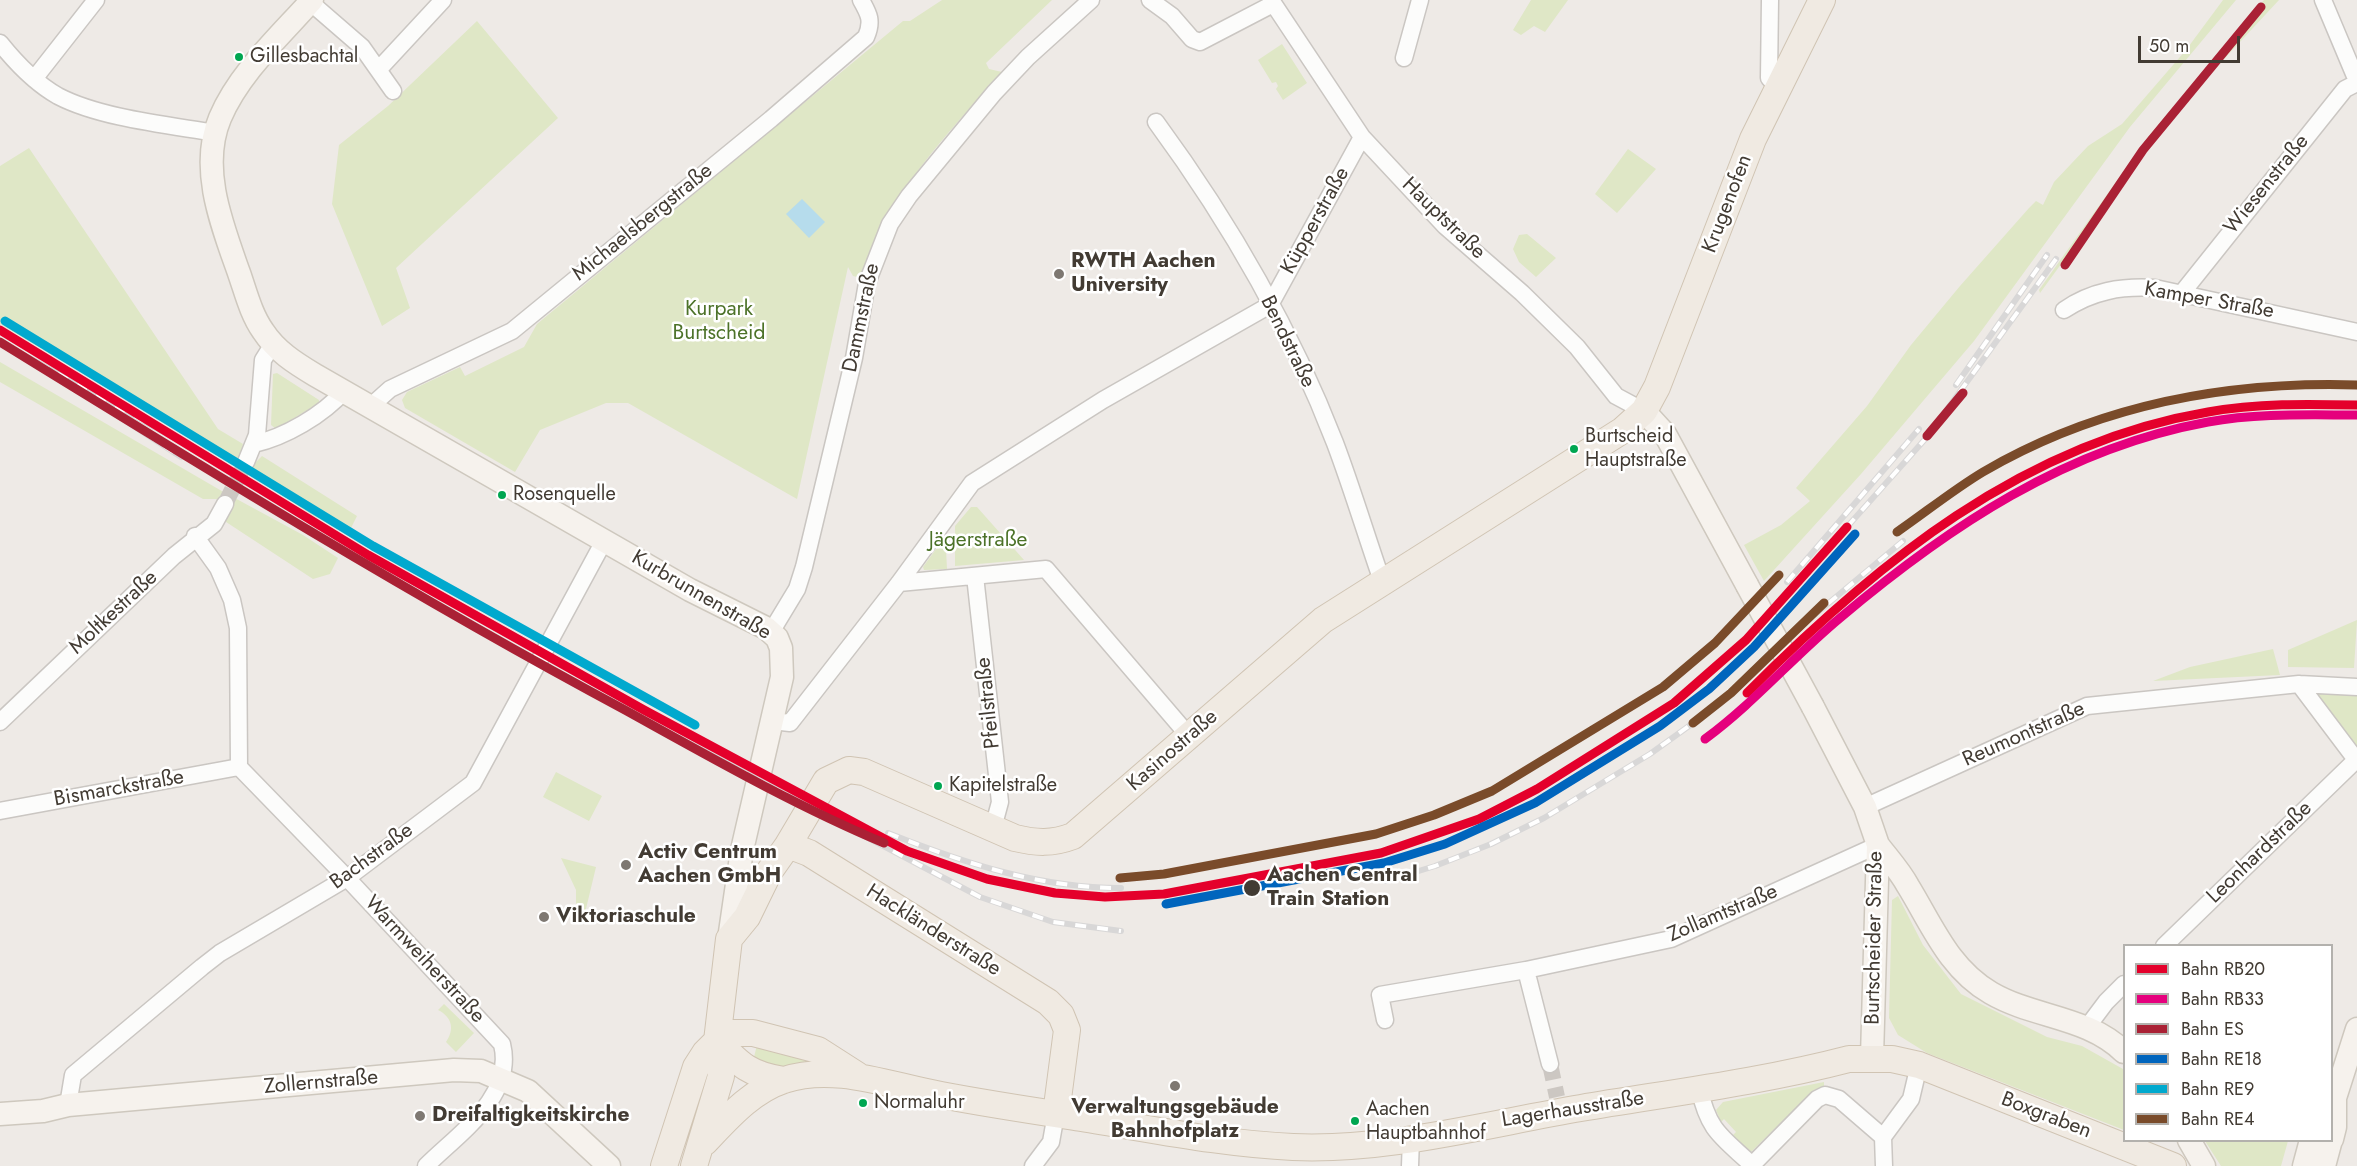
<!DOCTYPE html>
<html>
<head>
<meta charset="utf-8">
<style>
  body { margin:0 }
  #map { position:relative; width:2357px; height:1166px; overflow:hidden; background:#eeeae6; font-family:Jost,sans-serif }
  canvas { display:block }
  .legend { position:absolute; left:2123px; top:944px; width:210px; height:198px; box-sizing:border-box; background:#fff; border:2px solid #b3b1ad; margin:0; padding:8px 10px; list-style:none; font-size:18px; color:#423b33 }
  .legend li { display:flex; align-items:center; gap:12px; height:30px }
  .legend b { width:30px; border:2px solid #b3b1ad }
  .scale { position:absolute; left:2138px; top:36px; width:102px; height:27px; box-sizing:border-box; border:3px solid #423b33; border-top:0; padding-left:8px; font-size:18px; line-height:21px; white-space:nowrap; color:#423b33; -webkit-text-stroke:4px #fff; paint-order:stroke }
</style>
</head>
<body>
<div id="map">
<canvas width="2357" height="1166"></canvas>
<ul class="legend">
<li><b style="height:8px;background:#e4002b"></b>Bahn RB20</li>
<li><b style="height:8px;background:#e5007d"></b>Bahn RB33</li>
<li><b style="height:8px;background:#aa2135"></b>Bahn ES</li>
<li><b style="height:8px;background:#0065bd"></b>Bahn RE18</li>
<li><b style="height:8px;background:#00a9ce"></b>Bahn RE9</li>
<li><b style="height:8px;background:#7a4b2a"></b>Bahn RE4</li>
</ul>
<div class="scale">50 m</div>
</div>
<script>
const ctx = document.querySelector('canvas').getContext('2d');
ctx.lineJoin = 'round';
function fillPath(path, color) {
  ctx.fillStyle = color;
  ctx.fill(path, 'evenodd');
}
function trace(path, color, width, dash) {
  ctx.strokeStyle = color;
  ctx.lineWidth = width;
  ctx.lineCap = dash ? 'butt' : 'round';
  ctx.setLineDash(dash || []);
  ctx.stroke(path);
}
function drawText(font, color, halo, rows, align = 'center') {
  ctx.font = font + ' Jost,sans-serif';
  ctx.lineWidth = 5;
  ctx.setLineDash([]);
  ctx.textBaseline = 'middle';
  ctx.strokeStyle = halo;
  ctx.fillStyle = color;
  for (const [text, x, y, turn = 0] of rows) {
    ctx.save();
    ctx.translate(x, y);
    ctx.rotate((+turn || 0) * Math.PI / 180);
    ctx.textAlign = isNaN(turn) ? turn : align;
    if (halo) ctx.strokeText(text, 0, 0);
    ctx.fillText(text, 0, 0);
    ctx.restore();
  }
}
fillPath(new Path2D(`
  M942 0H1052L986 63 989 69 1002 72C946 135 886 197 861 278L853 276 848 267 797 499 628 403H606L540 430 515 472 405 408 402 400 407 392 460 367 465 376 524 347 537 324 903 21H910Z
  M1531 0H1568L1545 32 1534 26 1521 35 1513 30Z
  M2223 0H2236L2130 127 1974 341 1861 474 1764 581 1744 545 1781 525 1810 501 1796 488 1867 406 1911 345 1960 286 2029 208 2036 201 2043 205 2054 182 2088 146 2122 124 2186 50Z
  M2264 0H2279L2160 128 2040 293 2039 290 2148 137Z
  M477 21 558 118 396 268 410 308 382 326 332 204 339 145 388 106Z
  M1282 44 1307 83 1283 100 1276 89 1278 86 1276 82 1272 83 1258 60Z
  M29 148 218 429 243 444 239 458 253 465 262 456 357 516 348 534 312 515 235 464 0 324V166Z
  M1628 149 1656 169 1617 213 1595 194Z
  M1527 234 1556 258 1536 277 1519 262 1513 249 1519 235Z
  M0 362 220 490 303 535 338 558 330 574 313 579 223 520 228 505 216 499H203L0 382Z
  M277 373 319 400V403L276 429 271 425 273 374Z
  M971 507H977L1024 560 955 566V526Z
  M939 545 946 549 947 569 924 570 923 567Z
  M2357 620 2354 668 2288 667V650Z
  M2273 649 2280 675 2153 681 2190 667Z
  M2357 690V745L2354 746 2317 699 2316 691Z
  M556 772 602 796 589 821 543 797Z
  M561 858 596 867 585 913 576 904V890Z
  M1898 896 1923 945 1961 994 2047 1037 2082 1046 2123 1069 2124 1130 1927 1053 1898 1035 1889 1018 1892 900Z
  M444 1004 474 1033 456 1052 446 1042C455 1029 452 1017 438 1010Z
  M757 1045 822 1066 805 1068 752 1065Z
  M1824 1082V1087L1814 1090 1750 1153 1733 1135 1736 1132 1724 1119 1721 1122 1716 1110 1723 1102Z
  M2205 1141H2288L2281 1166H2221Z`), '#dfe7c6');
fillPath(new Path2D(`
  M802 199 825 222 809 238 786 214Z`), '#b6dcec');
trace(new Path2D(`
  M225 504 246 462
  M1550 1064 1557 1097`), '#ccc7c2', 16, [16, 8]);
const street = new Path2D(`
  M1150 0 1172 16 1192 39 1200 42 1273 4
  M1271 0 1362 137 1445 226 1522 293 1577 347 1616 396 1644 411
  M1770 0 1769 78 1777 87
  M2323 0 2357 81
  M310 2 362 47 393 91
  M0 43C16 63 35 83 58 96 100 118 168 125 215 133
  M1404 58 1420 0
  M379 69 443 0
  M34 79 96 0
  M1156 122C1228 220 1291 329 1335 443 1352 488 1366 535 1382 581
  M2182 293 2345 89 2357 83
  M1270 305 1362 137
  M2064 310C2092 291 2121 286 2155 288L2357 332
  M371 406 390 389 512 331 771 119 866 37C873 21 869 14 861 0
  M254 444C285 437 323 415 344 391
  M246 462 257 435 263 360 273 344
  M195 536 218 568 232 600 238 628 239 767 347 878 502 1044C515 1097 458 1134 426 1166
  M975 576 1000 802 993 828
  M899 583 1046 569 1189 736
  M771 632 797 589 804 567 854 358 867 283 890 224 909 196 994 93 1028 57 1091 0
  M2299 684 2357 761
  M772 721 790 723 899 583 972 483 1103 400 1270 305
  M0 722 174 556 214 524 225 504
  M1865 807 2087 706 2299 684 2357 687
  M0 811 239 767
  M2164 946 2357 759
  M1526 970 1550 1064
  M1385 1020 1380 995 1526 970 1671 939 1878 845
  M2088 1026 2106 1002 2124 984
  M1699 1088C1709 1132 1721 1136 1752 1165
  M68 1105 73 1075 202 967 220 953 347 878 473 783 604 541
  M1033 1166 1051 1142 1056 1114
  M1410 1166 1411 1138
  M1751 1166 1817 1099 1825 1095 1839 1099 1883 1137
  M1884 1166 1883 1137 1911 1099 1919 1065`);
const secondary = new Path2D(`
  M312 0C280 36 239 73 220 118 199 168 222 225 239 273 246 293 251 314 263 331 276 351 295 363 315 375L690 590 766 628 777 638 781 648 782 677 742 850 729 939
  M1644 411 1665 434 1747 585
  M1813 707 1865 807 1878 845 1872 1057
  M1878 845C1888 858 1900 871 1908 886 1932 925 1949 969 1991 993 2034 1018 2087 1016 2124 1052
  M0 1114 43 1111 68 1105 454 1070 481 1071 528 1091 609 1166
  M2332 1139 2335 1127V1098L2357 1029
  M2189 1140 2204 1166
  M2304 1166 2311 1140
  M2324 1166 2331 1140`);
const primary = new Path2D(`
  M788 845 809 853 1048 1002 1061 1015 1067 1030 1056 1114
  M717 1041C740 1065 750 1075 784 1080
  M705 1142C728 1118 751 1091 784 1080 835 1063 890 1086 941 1095 988 1104 1035 1111 1081 1118 1151 1129 1223 1144 1293 1147 1389 1151 1487 1124 1581 1108 1670 1093 1761 1082 1849 1059H1892L1919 1065 2173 1166
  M664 1166 696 1067 705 1053 717 1041 732 1033H753L818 1050 857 1075
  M694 1166 721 1076 717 1041 729 939 747 917 769 872 788 845 826 781 849 770 864 772 1015 838C1036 843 1052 844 1073 836L1323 620 1623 430 1644 411 1657 387 1753 139 1822 0`);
trace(street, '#cac6c2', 19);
trace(secondary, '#cec8be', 25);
trace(primary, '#d0c4b3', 28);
trace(street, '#fcfcfb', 16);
trace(secondary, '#f6f2ed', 22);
trace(primary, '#f0eae2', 26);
const rail = new Path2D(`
  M0 342 189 446
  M1956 385 2047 255
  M109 410 181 457
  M1847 527 1927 437 2056 259
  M1787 582 1919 429
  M679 738 980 897 1053 922 1121 931
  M888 833C964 863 1039 888 1121 888
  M1386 881 1435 866 1491 844 1544 818 1650 754 1721 703 1782 642 1903 541`);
trace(rail, '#d8d7d7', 6);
trace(rail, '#fff', 4, [11]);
const secondaryBridge = new Path2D(`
  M1747 585 1813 707`);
trace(secondaryBridge, '#cec8be', 25, []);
trace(secondaryBridge, '#f6f2ed', 22);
trace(new Path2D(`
  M0 330 368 555 644 710 907 851 987 879 1055 893 1105 897 1164 894 1381 853 1479 819 1537 789 1674 703 1746 640 1847 527
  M1747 693C1875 564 2023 443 2208 412 2257 403 2307 404 2357 405`), '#e4002b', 9);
trace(new Path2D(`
  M1705 739C1754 703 1793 657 1840 618 1948 527 2066 448 2208 422 2257 413 2307 415 2357 415`), '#e5007d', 9);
trace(new Path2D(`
  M2065 265 2143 150 2261 7
  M0 342C206 469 412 596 625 710 710 757 794 805 884 843
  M1927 436 1963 393`), '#aa2135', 9);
trace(new Path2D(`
  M1166 904 1384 863 1445 844 1535 803 1660 726 1709 689 1754 647 1855 534`), '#0065bd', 9);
trace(new Path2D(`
  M5 321 373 546 695 725`), '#00a9ce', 9);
trace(new Path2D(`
  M1897 532C1926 512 1953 490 1983 472 2098 405 2225 381 2357 385
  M1693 723 1731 693 1824 603
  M1120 878 1164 874 1376 834 1434 815 1492 791 1663 687 1715 643 1779 575`), '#7a4b2a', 9);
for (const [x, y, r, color] of [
  [239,57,5,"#00a651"],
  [1059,274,6,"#7e7872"],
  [1574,449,5,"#00a651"],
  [502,495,5,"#00a651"],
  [938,786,5,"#00a651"],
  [626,865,6,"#7e7872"],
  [1252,888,9,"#423b33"],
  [544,917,6,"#7e7872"],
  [1175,1086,6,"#7e7872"],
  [863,1103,5,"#00a651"],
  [420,1116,6,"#7e7872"],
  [1355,1121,5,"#00a651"]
]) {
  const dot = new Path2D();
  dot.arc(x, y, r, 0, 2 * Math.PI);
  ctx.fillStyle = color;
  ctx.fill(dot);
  trace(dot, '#fff', 2);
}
drawText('20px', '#423b33', '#fff', [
  ["Gillesbachtal",250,57],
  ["Burtscheid",1585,437],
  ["Hauptstraße",1585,461],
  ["Rosenquelle",513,495],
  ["Kapitelstraße",949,786],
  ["Normaluhr",874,1103],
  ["Aachen",1366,1110],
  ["Hauptbahnhof",1366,1134]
], 'left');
drawText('21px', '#423b33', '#fff', [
  ["Wiesenstraße",2267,185,-51],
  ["Krugenofen",1728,204,-69],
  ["Hauptstraße",1443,219,44],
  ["Küpperstraße",1316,221,-61],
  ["Michaelsbergstraße",643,223,-39],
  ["Kamper Straße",2209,301,10],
  ["Dammstraße",862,318,-78],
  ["Bendstraße",1287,342,64],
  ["Kurbrunnenstraße",701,596,30],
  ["Moltkestraße",114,613,-43],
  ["Pfeilstraße",989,703,-96],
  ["Reumontstraße",2024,735,-24],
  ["Kasinostraße",1173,751,-41],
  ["Bismarckstraße",119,789,-10],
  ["Leonhardstraße",2260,853,-44],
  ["Bachstraße",372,857,-36],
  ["Zollamtstraße",1723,914,-23],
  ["Hackländerstraße",933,931,32],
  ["Burtscheider Straße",1875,938,-89],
  ["Warmweiherstraße",424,960,47],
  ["Zollernstraße",321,1083,-5],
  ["Lagerhausstraße",1573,1110,-9],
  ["Boxgraben",2046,1116,21]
]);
drawText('bold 21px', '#423b33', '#fff', [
  ["RWTH Aachen",1071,262],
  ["University",1071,286],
  ["Activ Centrum",638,853],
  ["Aachen GmbH",638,877],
  ["Viktoriaschule",556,917],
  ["Verwaltungsgebäude",1175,1108,"center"],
  ["Bahnhofplatz",1175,1132,"center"],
  ["Dreifaltigkeitskirche",432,1116]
], 'left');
drawText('21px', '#4c7228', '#fff', [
  ["Kurpark",719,310],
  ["Burtscheid",719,334],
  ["Jägerstraße",978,541]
]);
drawText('bold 21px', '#423b33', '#fff', [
  ["Aachen Central",1267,876],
  ["Train Station",1267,900]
], 'left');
</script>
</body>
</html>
